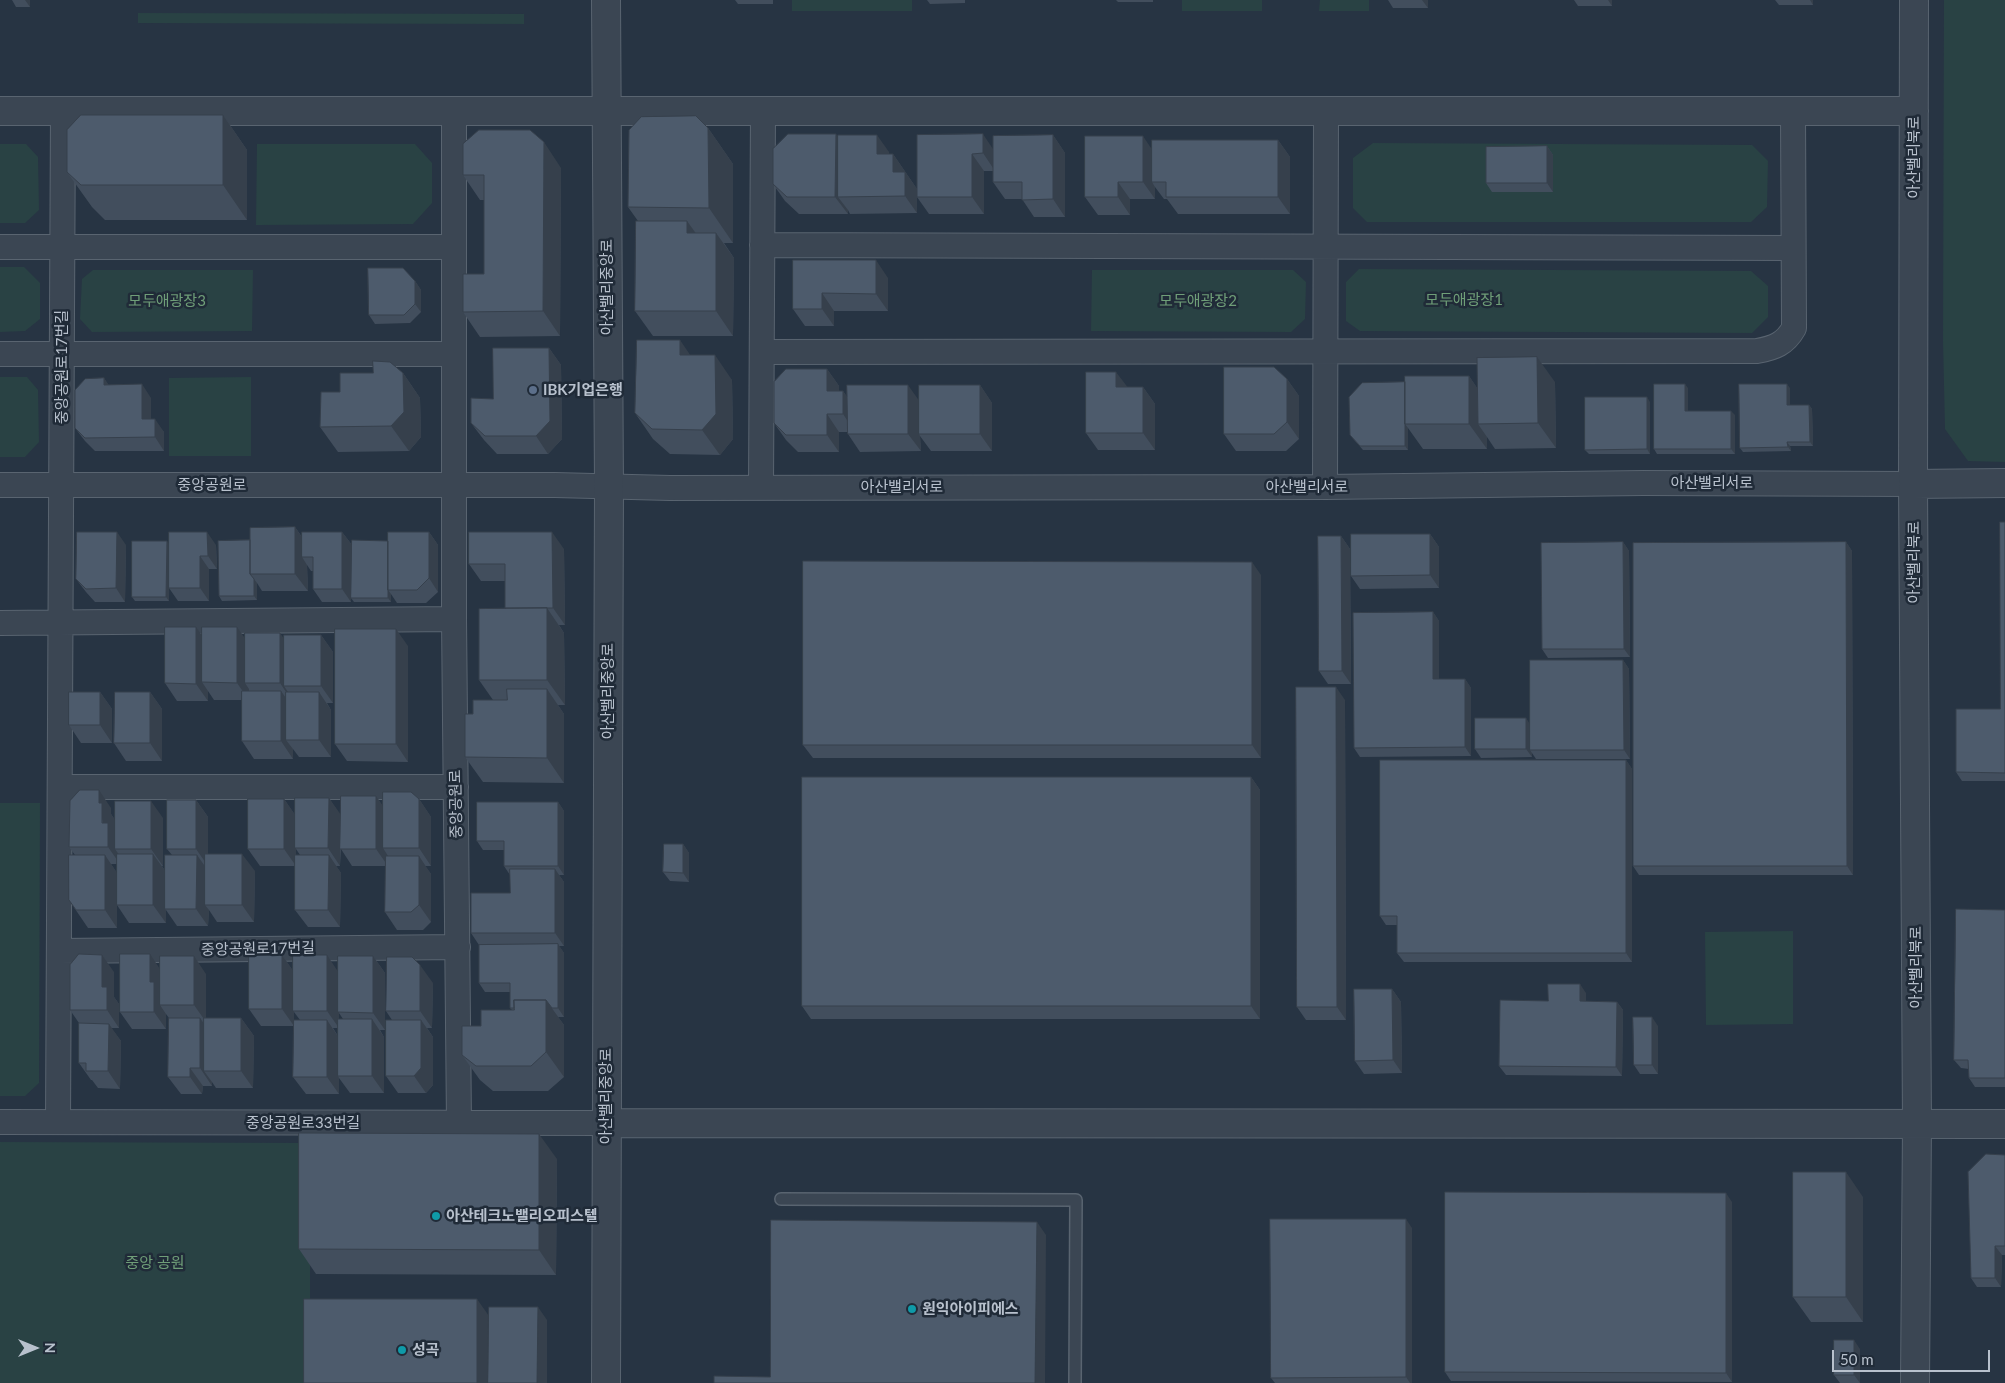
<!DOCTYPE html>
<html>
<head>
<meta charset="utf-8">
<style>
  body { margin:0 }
  #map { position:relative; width:2005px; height:1383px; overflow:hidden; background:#273443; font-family:Lato,sans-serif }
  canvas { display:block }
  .north { position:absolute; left:10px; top:1323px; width:50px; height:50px; -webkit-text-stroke:4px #202b38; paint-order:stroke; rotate:90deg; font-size:14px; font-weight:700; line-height:20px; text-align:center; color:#b8c1cd }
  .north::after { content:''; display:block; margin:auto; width:18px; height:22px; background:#b8c1cd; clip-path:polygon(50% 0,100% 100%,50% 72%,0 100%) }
  .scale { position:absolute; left:1832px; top:1350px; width:158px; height:22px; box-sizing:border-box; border:2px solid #b8c1cd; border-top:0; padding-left:6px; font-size:15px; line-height:18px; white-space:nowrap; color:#b8c1cd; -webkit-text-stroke:4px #202b38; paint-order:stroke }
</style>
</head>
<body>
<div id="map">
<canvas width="2005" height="1383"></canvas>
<div class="north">N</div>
<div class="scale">50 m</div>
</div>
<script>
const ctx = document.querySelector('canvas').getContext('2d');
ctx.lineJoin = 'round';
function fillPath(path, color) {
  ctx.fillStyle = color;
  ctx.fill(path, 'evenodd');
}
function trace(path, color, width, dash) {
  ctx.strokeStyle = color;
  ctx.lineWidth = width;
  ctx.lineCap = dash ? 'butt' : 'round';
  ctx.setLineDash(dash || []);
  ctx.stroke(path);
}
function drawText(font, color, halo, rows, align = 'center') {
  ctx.font = font + ' Lato,"Noto Sans KR",sans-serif';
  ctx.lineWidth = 5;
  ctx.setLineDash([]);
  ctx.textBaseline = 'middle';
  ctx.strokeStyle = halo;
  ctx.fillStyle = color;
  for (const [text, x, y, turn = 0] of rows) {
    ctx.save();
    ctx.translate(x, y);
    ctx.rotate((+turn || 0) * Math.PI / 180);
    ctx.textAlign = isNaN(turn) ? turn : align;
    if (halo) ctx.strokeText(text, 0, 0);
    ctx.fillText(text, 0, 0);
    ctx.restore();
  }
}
fillPath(new Path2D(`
  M792 0H912V11H792Z
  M1182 0H1262V11H1182Z
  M1320 0H1369V11H1319Z
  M1944 0H2005V462L1968 461 1945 429 1943 341Z
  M138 13 524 14V24L138 23Z
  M1373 143 1752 145 1768 161 1767 207 1751 222H1367L1353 208V158Z
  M0 144H26L38 157 39 210 25 223H0Z
  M257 144H415L432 163V203L413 224 256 225Z
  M0 267H24L40 283V319L25 331 0 332Z
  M1359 269 1751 271 1768 286V317L1752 333 1360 331 1346 321V282Z
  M93 270H253L252 331 92 332 80 319 82 279Z
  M1092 270H1293L1306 282 1305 319 1291 332 1091 331Z
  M0 377H27L38 390 39 442 25 457H0Z
  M251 377V456H169V378Z
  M0 803H40L39 1083 25 1096H0Z
  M1793 931V1024L1706 1025 1705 932Z
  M0 1142 310 1143V1383H0Z`), '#294244');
const service = new Path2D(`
  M781 1199 1076 1200 1075 1383`);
const minor = new Path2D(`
  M454 112V619L459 1123
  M762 245 1793 248
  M0 247H453
  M762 352 1757 351C1774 348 1785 344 1794 328L1793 112
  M0 354H453
  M0 485H555L670 488 1325 487 1643 483 1913 484
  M761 487 763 112
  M1325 487 1326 112
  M0 623 454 619
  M60 787H456
  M59 951 458 947
  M0 1122 606 1123
  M58 1122 63 112`);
const tertiary = new Path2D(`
  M606 0 609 486 606 1383
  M1914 0 1913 484 1917 1124 1915 1383
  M0 111H1914
  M1913 484 2005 483
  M606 1123 2005 1124`);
trace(service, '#596470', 14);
trace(minor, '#596470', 26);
trace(tertiary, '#596470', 30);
trace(service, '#3b4653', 11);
trace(minor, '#3b4653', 24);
trace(tertiary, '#3b4653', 28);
fillPath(new Path2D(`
  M2 0H30V7H16L12 0Z
  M735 0H773V4H738Z
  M927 0H965V3L930 4Z
  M1116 0H1153V2H1118Z
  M1388 0H1428V8H1393Z
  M1574 0H1612V6H1578Z
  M1775 0H1813V5H1779Z
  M223 115 247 150V220H105L92 207 67 172Z
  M708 128 733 164V243H724L734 258 733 336H653L635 311 638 221 628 207Z
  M917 135 993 149 1053 135 1065 153V217H1034L1022 199H1005L993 182V171H984V214H929L917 197Z
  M838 137 889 152V154H893L917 189V213L850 214 848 210V214H799L785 201 773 184Z
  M1278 140 1290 157V214H1178L1167 199H1164L1155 187V199H1130V215H1098L1085 197 1152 148Z
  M1547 146 1553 155V192H1492L1486 183Z
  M561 168 560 336 480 337 463 312 484 274V200H480L463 175Z
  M793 260 888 278V311H834V326H805L793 309Z
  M415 281 421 290V312L410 323 375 324 369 315Z
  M549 348 561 365 562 439 548 454H497L484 440 471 423 493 399Z
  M690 355 732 380 733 439 720 455 670 454 653 439 635 413Z
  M827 369 839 386V391H843L847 397 919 400 980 385 992 403V451H931L920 436 921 451 860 452 848 434V432H839V452H798L786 440 774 423Z
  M403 373 420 398 421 437 409 451 338 452 320 427 340 392Z
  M1469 376 1477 388 1555 382 1556 448 1495 449 1487 437V449H1423L1408 428V450H1363L1350 435 1405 382Z
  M104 378 108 385 151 398V419L164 432V451H95L85 441 75 428Z
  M1287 379 1299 396V439L1286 451H1236L1224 434Z
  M1143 387 1155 404V450H1098L1086 433Z
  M1688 388V411L1735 415V454H1657L1654 449Z
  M1790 388V405H1809L1812 409 1813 446H1790L1791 451 1743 452 1740 448Z
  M1650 402V454H1589L1585 450Z
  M2005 522V781H1962L1956 772 2000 709Z
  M295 527 302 537 342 532 352 545 388 541 429 532 438 545V592L426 603H397L391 594V602H354L351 598 352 558 351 602H322L313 589V571H311L307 565 308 591H262L257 583V600L222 601 219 596 250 540Z
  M1430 534 1439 547V588L1360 589 1351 576Z
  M1341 536 1350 549 1351 684H1328L1319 671Z
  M1623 542 1629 551 1630 657 1548 658 1542 649Z
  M1846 542 1852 551 1853 875H1639L1633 866Z
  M169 544 216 545 217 569H209V601H178L169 588V601H135L132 597Z
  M126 545 125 602H95L86 592 76 579Z
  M564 549 565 625H559L564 633 565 705H558L564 714V783L483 782 465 757 473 714 493 700 479 680 506 609 505 581H481L469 564Z
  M1261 575V758H813L803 745Z
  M1433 612 1439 621V679H1465L1471 688V756L1360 757 1354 748Z
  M321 635 333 652V703H327L331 710V757H299L293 749V759H254L242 741V700H214L208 691V701H177L165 683 202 636 245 639 284 638Z
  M408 646V762L347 761 335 744Z
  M1623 660 1629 669 1630 759H1536L1532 753V757L1481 758 1475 749 1530 724Z
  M100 692 112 709V743H81L69 725Z
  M150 692 162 709V761H126L114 743Z
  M1345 700 1346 1020H1306L1297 1007Z
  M1626 760 1632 769V962H1404L1397 953V925H1386L1380 916Z
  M1251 777 1260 790V1019H811L802 1006Z
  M376 796 383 807 419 799 431 817V866H425L431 874V922L423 930H397L385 912V866H352L341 849 340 866H336L341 873 340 927H308L295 910V866H260L248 849 284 799 295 815 329 798 340 815ZM296 849 300 855H296Z
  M196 800 208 817V854L255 871 254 922H217L209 910 208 926H177L166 910V923H129L117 905V864H111L117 873V928H88L69 900 75 855 69 847 111 808V814L115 820V834L163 818V866H162L165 871 172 855 167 849Z
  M558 802 564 811V875H559L564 882V946H559L564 953V1017H558L564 1025V1077L548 1091H493L480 1080 462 1055 481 1026 512 1010 510 1008V992H485L479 983V945L471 933 510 893V875L504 866V850H483L477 841Z
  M683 844 689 853V882L670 881 663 872Z
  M2005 910V1087H1975L1969 1078V1069L1961 1068 1954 1060Z
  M282 955 293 971H338L373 956 385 973V1030H380L384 1037V1093H350L339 1078V1094H306L293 1077 300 1020 294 1012V1026H261L249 1009ZM339 1013 343 1019H339ZM333 1028H338V1036Z
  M160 969 206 974V1018H241L254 1036 253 1088H216L212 1082V1086H203L202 1094H181L168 1077 169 1018 166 1014V1029H132L120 1012Z
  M114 972V997L119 1004V1028H111L121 1041 120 1089 98 1088 92 1080H91L79 1063V1023L70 1010Z
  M433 983 432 1028H427L433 1037V1085L426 1093H398L386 1076 392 1020 386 1011Z
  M1392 989 1401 1002 1402 1073 1364 1074 1355 1061Z
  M1586 993V1001L1617 1002 1623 1010 1622 1076 1506 1075 1499 1066 1548 1001Z
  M1658 1026V1074H1640L1634 1065Z
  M2005 1155V1255H2002L2001 1287H1977L1971 1278Z
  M557 1159 556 1275 316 1274 299 1249Z
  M1863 1197V1322H1811L1793 1297Z
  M1732 1202V1382L1451 1381 1445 1372Z
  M1412 1228V1383H1275L1271 1378Z
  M1860 1349V1383H1840L1834 1375Z`), '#424e5d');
fillPath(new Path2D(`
  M25 0H30V7Z
  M1422 0H1428V8Z
  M1608 0H1612V6Z
  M1810 0H1813V5Z
  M223 115 247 150V220L223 185Z
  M708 128 733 164V243L709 208Z
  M836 134 848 152 838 197 848 210V214L835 197Z
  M983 134 995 152V171L983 153Z
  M877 135 889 152V171L877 154Z
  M1053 135 1065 153V217L1053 199Z
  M1143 136 1155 154 1152 182 1155 187V199L1143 182Z
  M1278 140 1290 157V214L1278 197Z
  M544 142 561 168 560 336 543 311Z
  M1547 146 1553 155V192L1547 183Z
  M893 154 917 189V213L905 196 893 172Z
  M972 154 984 171V214L972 197Z
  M1118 182 1130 199V215L1118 197Z
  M687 221 705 246 687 233Z
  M716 233 734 258 733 336 716 311Z
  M876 260 888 278V311L876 294Z
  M415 281 421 290V312L415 304Z
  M822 293 834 311V326L822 309Z
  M680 340 697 365 680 355Z
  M549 348 561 365 562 439 548 454 536 436Z
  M715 355 732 380 733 439 720 455 702 430Z
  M1537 357 1555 382 1556 448 1538 423Z
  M827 369 839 386V408L827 391Z
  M1116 372 1129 389 1116 387Z
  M403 373 420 398 421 437 409 451 391 426Z
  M1469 376 1486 401 1478 424 1487 437V449L1469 424Z
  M104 378 113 391 104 385Z
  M1287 379 1299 396V439L1287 422Z
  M142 384 151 398V432L142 419Z
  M1685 384 1688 388V415L1685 411Z
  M1787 384 1790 388V409L1787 405Z
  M908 385 920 402 919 434 920 436 921 451 908 434Z
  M980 385 992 403V451L980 434Z
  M1143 387 1155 404V450L1143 433Z
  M843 391 855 408V432L843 414Z
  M1647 397 1650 402V454L1647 449Z
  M1809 405 1812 409 1813 446 1810 442Z
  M1731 411 1735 415V454L1731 449Z
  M827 414 839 432V452L827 435Z
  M155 419 164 432V451L155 437Z
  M1405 424 1408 428V450L1405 446Z
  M1787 442 1790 446 1791 451 1788 447Z
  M295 527 307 545 302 557 307 565 308 591 295 574Z
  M117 532 126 545 125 602 116 588Z
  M207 532 216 545 217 569 208 556Z
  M342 532 352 545 351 602 342 589Z
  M429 532 438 545V592L429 578Z
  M552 532 564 549 565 625 553 608Z
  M1430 534 1439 547V588L1430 575Z
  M1341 536 1350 549 1351 684 1342 671Z
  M167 541 170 545 169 601 166 597Z
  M1623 542 1629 551 1630 657 1624 649Z
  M1846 542 1852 551 1853 875 1847 866Z
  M200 556 209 569V601L200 588Z
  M1252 562 1261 575V758L1252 745Z
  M254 579 257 583V600L254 596Z
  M388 590 391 594V602L388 598Z
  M547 608 564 633 565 705 547 680Z
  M1433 612 1439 621V688L1433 679Z
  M196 627 208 644 202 682 208 691V701L196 684Z
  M237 627 249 644 245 683 249 689V700L237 683Z
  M396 629 408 646V762L396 744Z
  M280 633 292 650 284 686 292 698V701L280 683Z
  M321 635 333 652V703L321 686Z
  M1623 660 1629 669 1630 759 1624 750Z
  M1465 679 1471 688V756L1465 747Z
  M1336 687 1345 700 1346 1020 1337 1007Z
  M547 689 564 714V783L547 758Z
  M281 691 293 708 286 740 293 749V759L281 741Z
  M100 692 112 709V743L100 725Z
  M150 692 162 709V761L150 743Z
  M319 692 331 710V757L319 740Z
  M1526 718 1532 727 1530 750 1532 753V757L1526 749Z
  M1626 760 1632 769V962L1626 953Z
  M1251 777 1260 790V1019L1251 1006Z
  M99 790 111 808V814L115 820V833L120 841 115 849 120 856V864L108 847 99 803Z
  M376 796 388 813 383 848 388 856V866L376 849Z
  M329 798 341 815 340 866 328 848Z
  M284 799 296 816V866L284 849Z
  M419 799 431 817V866L419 848Z
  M196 800 208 817V866L196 849Z
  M151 801 163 818V866L151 849Z
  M558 802 564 811V875L558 866Z
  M683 844 689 853V882L683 873Z
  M153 854 166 872 165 909 166 910V923L153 905Z
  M242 854 255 871 254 922 242 905Z
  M105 855 117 873V928L105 910Z
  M197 855 209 872 205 905 209 910 208 926 196 909Z
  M329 855 341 873 340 927 328 910Z
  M419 856 431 874V922L419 905Z
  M555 869 564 882V946L555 933Z
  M558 944 564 953V1017L558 1008Z
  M150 954 162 972 160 1005 166 1014V1029L154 1012 150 982Z
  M102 955 114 972V997L119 1004V1028L107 1010 102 987Z
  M282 955 294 972V1026L282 1009Z
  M327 955 339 973V1028L327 1011Z
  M194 956 206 974V1022L194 1005Z
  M373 956 385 973V1030L373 1013Z
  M420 965 433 983 432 1028 420 1011Z
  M1580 984 1586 993V1010L1580 1001Z
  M1392 989 1401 1002 1402 1073 1393 1060Z
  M546 1000 564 1025V1077L546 1052Z
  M1617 1002 1623 1010 1622 1076 1616 1067Z
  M1652 1017 1658 1026V1074L1652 1065Z
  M200 1018 212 1035 204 1071 212 1082V1086L200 1068Z
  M241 1018 254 1036 253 1088 241 1071Z
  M372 1019 384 1037V1093L372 1076Z
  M327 1020 339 1038 338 1076 339 1078V1094L327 1077Z
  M421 1020 433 1037V1085L426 1093 414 1076Z
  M109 1024 121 1041 120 1089 108 1071Z
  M190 1068 203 1086 202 1094 190 1077Z
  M539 1134 557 1159 556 1275 539 1250Z
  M1846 1172 1863 1197V1322L1846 1297Z
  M1726 1193 1732 1202V1382L1726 1373Z
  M1406 1219 1412 1228V1383H1410L1406 1377Z
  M1037 1222 1046 1235 1045 1383H1035Z
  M1995 1246 2002 1255 2001 1287 1995 1278Z
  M477 1299 489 1316V1383H477Z
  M538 1307 547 1320V1383H537Z
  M1854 1340 1860 1349V1383L1854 1375Z`), '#36404c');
const building = new Path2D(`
  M81 115H223V185H81L67 172V130Z
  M696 116 708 128 709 208 628 207 629 130 641 117Z
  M479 130H530L544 142 543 311 463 312V274H484V175H463V144Z
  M788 134H836L835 197H787L773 184V149Z
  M983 134V153L972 154V197H917V135Z
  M838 135H877V154H893V172H905V196L838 197Z
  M1053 135V199L1022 200V182H993V136Z
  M1085 136H1143V182H1118V197H1085Z
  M1152 140H1278V197H1166V182H1152Z
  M1547 146V183H1486V147Z
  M636 221H687V233H716V311H635Z
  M793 260H876V294L822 293V309H793Z
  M368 268H403L415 281V304L404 315H369Z
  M637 340H680V355H715L716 414 702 430 652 429 635 413Z
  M493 348H549L550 421 536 436H485L471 423V398L493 399Z
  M1537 357 1538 423 1478 424 1477 358Z
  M373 361 390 362 403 373 404 412 391 426 320 427 321 392H340V373H373Z
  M1224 367H1274L1287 379V422L1274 434H1224Z
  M786 369H827V391H843V414H827V435H786L774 423V382Z
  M1086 372H1116V387H1143V433H1086Z
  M1405 376H1469V424H1405Z
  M104 378V385L142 384V419H155V437L85 438 75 428V390L85 379Z
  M1405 382V446H1360L1350 435 1349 397 1362 383Z
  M1654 384H1685V411H1731V449H1654Z
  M1739 384H1787V405H1809L1810 442H1787L1788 447 1740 448Z
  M847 385H908V434H848Z
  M919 385H980V434H919Z
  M1585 397H1647V449L1585 450Z
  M2000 522H2005V773L1956 772V709H2000Z
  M295 527V574H250V528Z
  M77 532H117L116 588 86 589 76 579Z
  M169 532H207L208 556H200V588H169Z
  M302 532H342V589H313V557H302Z
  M388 532H429V578L417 590H388Z
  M469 532H552L553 608H505V564H469Z
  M1351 534H1430V575L1351 576Z
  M1318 536H1341L1342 671H1319Z
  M250 540V574L254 579V596H219L218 541Z
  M352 540 388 541V598H351Z
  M132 541H167L166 597H132Z
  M1623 542 1624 649H1542L1541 543Z
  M1846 542 1847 866H1633V543Z
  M803 561 1252 562V745H803Z
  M547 608V680H479V609Z
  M1433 612V679H1465V747L1354 748 1353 613Z
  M165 627H196V684L165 683Z
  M202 627H237V683L202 682Z
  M335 629H396V744H335Z
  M245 633H280V683H245Z
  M284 635H321V686H284Z
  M1530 660H1623L1624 750H1530Z
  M1296 687H1336L1337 1007H1297Z
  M507 689H547V758L465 757V714H473V700H507Z
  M242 691H281V741H242Z
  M69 692H100V725H69Z
  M115 692H150V743H114Z
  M286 692H319V740H286Z
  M1475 718H1526V749H1475Z
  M1380 760H1626V953H1397V916H1380Z
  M802 777H1251V1006H802Z
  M80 790H99V803H102V823H108V847H69L70 801Z
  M383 792H411L419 799V848H383Z
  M341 796H376V849H340Z
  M295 798H329L328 848H295Z
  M248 799H284V849H248Z
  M167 800H196V849H167Z
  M115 801H151V849H115Z
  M477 802H558V866H504V841H477Z
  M664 844H683V873L663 872Z
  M117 854H153V905H117Z
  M205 854H242V905H205Z
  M69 855H105V910H76L69 900Z
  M165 855H197L196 909H165Z
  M295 855H329L328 910H295Z
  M386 856H419V905L411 912H385Z
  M510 869H555V933H471V893H510Z
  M1956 909 2005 910V1078H1969L1968 1060H1954Z
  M558 944V1008H552L546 1000H514V1008H510V983H479V945Z
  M79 954 102 955V987H107V1010H70V965Z
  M120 954H150V982H154V1012H120Z
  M249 955H282V1009H249Z
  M293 955H327V1011H293Z
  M160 956H194V1005H160Z
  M338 956H373V1013L338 1012Z
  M387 957H412L420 965V1011H386Z
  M1548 984H1580V1001L1617 1002 1616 1067 1499 1066 1500 1000 1548 1001Z
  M1354 989H1392L1393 1060 1355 1061Z
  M514 1000H546V1052L531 1066H476L462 1055V1026H481V1010H514Z
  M1633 1017H1652V1065H1634Z
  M169 1018H200V1068H190V1077H168Z
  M204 1018H241V1071H204Z
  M338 1019H372V1076H338Z
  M294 1020H327V1077H293Z
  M386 1020H421V1068L414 1076H386Z
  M79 1023 109 1024 108 1071H86V1063H79Z
  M299 1133 539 1134V1250L299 1249Z
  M1986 1154 2005 1155V1246H1995V1278H1971L1968 1172Z
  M1793 1172H1846V1297H1793Z
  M1445 1192 1726 1193V1373L1445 1372Z
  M1270 1219H1406V1377L1271 1378Z
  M771 1220 1037 1222 1035 1383H714V1376L770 1377Z
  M304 1299H477V1383H304Z
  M489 1307H538L537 1383H488Z
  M1834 1340H1854V1375H1834Z`);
fillPath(building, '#4d5b6c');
trace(building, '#36404c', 1);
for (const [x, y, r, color] of [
  [533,390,5,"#5c6f8a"],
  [436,1216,5,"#0f9aa8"],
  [912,1309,5,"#0f9aa8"],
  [402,1350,5,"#0f9aa8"]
]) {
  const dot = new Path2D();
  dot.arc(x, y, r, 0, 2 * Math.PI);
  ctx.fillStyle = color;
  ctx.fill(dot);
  trace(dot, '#202b38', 2);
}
drawText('15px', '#b8c1cd', '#202b38', [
  ["아산밸리북로",1914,157,-90],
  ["아산밸리중앙로",607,287,-90],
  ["중앙공원로17번길",62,367,-90],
  ["아산밸리서로",1712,483],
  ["중앙공원로",212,485],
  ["아산밸리서로",902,487],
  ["아산밸리서로",1307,487],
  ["아산밸리북로",1914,562,-90],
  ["아산밸리중앙로",608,691,-90],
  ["중앙공원로",456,804,-91],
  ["중앙공원로17번길",258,949,-1],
  ["아산밸리북로",1916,967,-90],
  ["아산밸리중앙로",606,1096,-90],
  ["중앙공원로33번길",303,1123]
]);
drawText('15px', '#6f9e78', '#202b38', [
  ["모두애광장1",1464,300],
  ["모두애광장3",167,301],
  ["모두애광장2",1198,301],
  ["중앙 공원",155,1263]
]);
drawText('bold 15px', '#b8c1cd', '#202b38', [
  ["IBK기업은행",543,390],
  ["아산테크노밸리오피스텔",446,1216],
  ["원익아이피에스",922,1309],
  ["성곡",412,1350]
], 'left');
</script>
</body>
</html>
